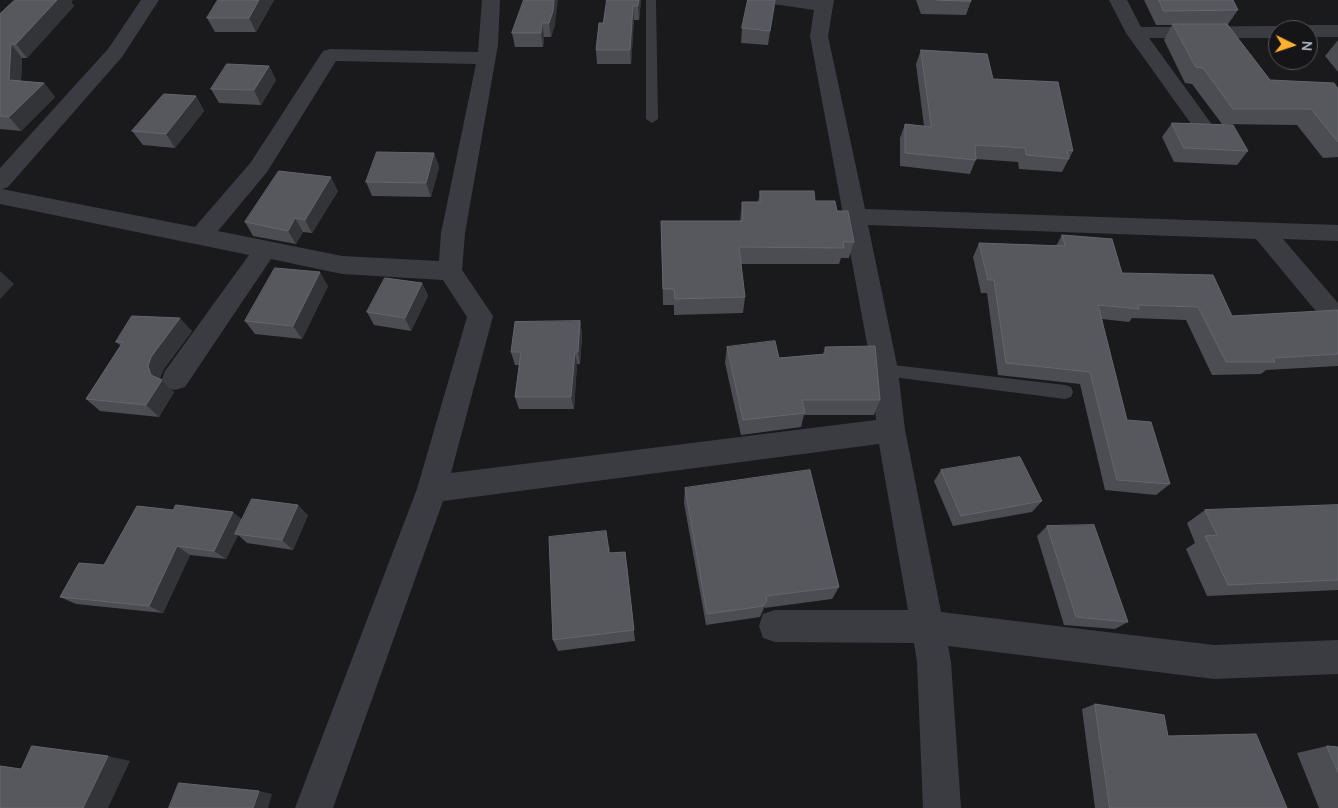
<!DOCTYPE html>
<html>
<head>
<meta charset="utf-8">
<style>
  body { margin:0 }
  #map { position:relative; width:1338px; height:808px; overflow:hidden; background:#1a1a1d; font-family:Manrope,sans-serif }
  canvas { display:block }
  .north { position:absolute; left:1268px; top:20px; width:50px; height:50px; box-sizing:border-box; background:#151518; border:1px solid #51545a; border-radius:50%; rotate:94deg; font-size:14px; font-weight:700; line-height:20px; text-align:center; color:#acb2bd }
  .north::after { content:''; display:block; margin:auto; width:18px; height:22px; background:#ffb130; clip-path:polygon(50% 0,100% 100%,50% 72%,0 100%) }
</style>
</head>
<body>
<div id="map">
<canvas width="1338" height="808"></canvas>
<div class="north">N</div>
</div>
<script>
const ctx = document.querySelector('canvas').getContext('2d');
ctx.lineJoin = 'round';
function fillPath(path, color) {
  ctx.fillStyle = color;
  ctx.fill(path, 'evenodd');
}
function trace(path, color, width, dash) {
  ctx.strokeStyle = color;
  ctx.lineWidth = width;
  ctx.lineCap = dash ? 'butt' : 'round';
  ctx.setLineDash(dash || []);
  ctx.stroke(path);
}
fillPath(new Path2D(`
  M646 0H656L658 119 652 123 646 119Z
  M885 364 1065 385 1071 387 1073 392 1071 397 1065 399 885 376 879 375 877 370 879 365Z`), '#3b3c42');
fillPath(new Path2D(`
  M141 0H159L122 57 8 187 2 189 195 227 251 162 323 51 330 49 478 52 482 0H500L498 45 465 233 462 270 493 316 451 473 876 420 872 370 810 36 814 10 773 4 770 0H834L828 36 865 209 1338 225V241L1283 239 1338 303V330L1329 327 1256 239 868 225 898 370 905 430 941 612 1214 645 1338 640V674L1214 679 948 646 951 662 961 808H923L917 662 914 643 775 642 763 638 759 626 763 614 775 610H908L879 444 443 501 333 808H295L417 489 467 317 443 280 342 274 271 259 185 387 175 390 165 387 162 379 165 371 249 255 0 204V168L108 49ZM336 61 476 64 441 233 439 261 342 256 218 231 267 172Z
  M1109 0H1127L1141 27 1278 26 1286 30H1278V38H1149L1216 130 1213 135 1206 137 1199 135 1126 33Z
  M1308 25H1338V37H1308V30H1299L1301 27Z`), '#3b3c42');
fillPath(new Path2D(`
  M15 0H73L71 2 74 6 27 58H22L21 81 44 83 55 97 21 131 0 129V14Z
  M274 0 256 32H215L207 18Z
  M524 0 555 25 551 37H544L543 47H515L512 33Z
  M641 0 639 20H634L631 64H597L596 50 603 23Z
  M748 0H775L768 45 741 43 742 28Z
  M916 0H971V1L966 15 921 14Z
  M1144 0H1233L1238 10 1228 24H1227L1270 80 1338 89V157L1323 158 1297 125 1222 124 1192 84 1185 83 1164 40 1172 25H1156Z
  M1338 40V72L1325 56Z
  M921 50 993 79 1073 151 1062 172 1019 169 1018 162 976 159 970 174 900 166V138L905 124 924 126 916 64Z
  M269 66 276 80 261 105 219 103 211 89Z
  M196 96 204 111 175 148 143 145 132 131Z
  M1172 123 1248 151 1237 165 1174 162 1162 137Z
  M434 153 439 167 431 197 372 196 366 182Z
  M338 191 312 233 303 232 296 244 253 236 245 222Z
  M760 191 815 201 837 211 854 242 849 258H841L839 264H741L745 297 743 313 674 315V305H663L661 221H740L742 202H758Z
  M1062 235 1122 273 1232 316 1338 310V366L1266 370 1261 374 1212 375 1186 320 1132 318 1129 322 1102 319 1127 420 1170 484 1156 495 1105 490 1080 384 998 375 987 293H981L973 257 979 243 1056 246Z
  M422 283 428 296 411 331 374 325 367 312Z
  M328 286 302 339 255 334 245 321Z
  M580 321 582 334 580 364H577L574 409H519L515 397 519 365H515L511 352Z
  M192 331 163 370 160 378 174 392 159 417 100 411 86 399 121 346 116 342Z
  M727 347 779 358 823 354 825 347 880 400 874 415H804L801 427 741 435 725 363Z
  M941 470 1042 501 1032 512 953 526 934 481Z
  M685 488 839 587 832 599 764 608 760 617 706 625 684 503Z
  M1338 505V590L1207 596 1186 549 1195 543 1187 523 1205 510Z
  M308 515 293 550 247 543 238 535 226 559 190 555 163 613 76 604 60 597 104 565 242 520Z
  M1047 526 1128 622 1115 629 1064 625 1037 536Z
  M609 545 610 553 627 565 635 641 558 651 553 640Z
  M1095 704 1168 736 1287 808H1095L1082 709Z
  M1327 746 1338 747V808H1319L1297 753Z`), '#4b4d52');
fillPath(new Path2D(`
  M57 0H73L71 2 74 6 27 58 16 44Z
  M259 0H274L256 32 249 18Z
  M554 0H558L555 25 551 37 549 23Z
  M639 0H641L639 20 638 6Z
  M775 0V6L768 45 770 31Z
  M633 6 634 20 631 64 630 50Z
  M542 23 544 37 543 47 541 33Z
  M11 44 22 58 20 94 9 80Z
  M269 66 276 80 261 105 254 90Z
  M44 83 55 97 21 131 9 117Z
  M196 96 204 111 175 148 166 134Z
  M434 153 439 167 431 197 426 183Z
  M331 177 338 191 312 233 305 220Z
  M295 218 303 232 296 244 288 231Z
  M0 271 14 284 0 299Z
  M320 272 328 286 302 339 293 326Z
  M422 283 428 296 411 331 405 318Z
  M180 318 192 331 163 370 160 378 161 381 162 380 174 392 159 417 146 405 148 366 151 357Z
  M580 321 582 334 580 364 578 352Z
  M575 352 577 364 574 409 571 397Z
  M298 505 308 515 293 550 282 540Z
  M233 512 244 521 235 534 238 535 226 559 214 551Z
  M606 531 609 545 611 567 609 553Z
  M177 546 190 555 163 613 149 606Z
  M767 600 763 612 760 617 764 606Z
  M108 756 130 761 108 808H83Z
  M259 791 272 794 268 808H253Z`), '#333438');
const building = new Path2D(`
  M15 0H57L16 44H11L9 80 44 83 9 117 0 116V14Z
  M218 0H259L249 18H207Z
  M524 0H554L553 11 549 23H542L541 33H512Z
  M607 0H639L638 6H633L630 50H596L599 23H603Z
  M748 0H775L770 31 742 28Z
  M937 0H971V1Z
  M1159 0H1233L1238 10 1164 11Z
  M1173 24H1227L1270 80 1334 83 1338 89V142L1311 109H1233L1203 68 1196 67Z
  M921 50 987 54 993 79 1058 82 1073 151 1067 150 1069 159 1026 155 1025 148 975 145 976 160 905 153V124L931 127Z
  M227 64 269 66 254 90 211 89Z
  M164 94 196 96 166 134 132 131Z
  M1172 123 1233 125 1248 151 1184 148Z
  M377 152 434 153 426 183 366 182Z
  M279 171 331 177 305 220 295 218 288 231 245 222Z
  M760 191H814L815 201H835L837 211H848L854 242H843L844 248 739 247 745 297 675 299 674 289H663L661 221H743L742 202H761Z
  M1062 235 1112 239 1122 273 1213 275 1232 316 1338 310V354L1273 358 1275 362H1226L1198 307 1138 305 1139 309 1098 305 1127 420 1151 422 1170 484 1117 480 1090 372 1006 363 994 280H988L979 243 1065 246Z
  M275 268 320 272 293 326 245 321Z
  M385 278 422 283 405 318 367 312Z
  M132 316 180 318 151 357 148 366 151 375 162 380 146 405 86 399 123 342H116Z
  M580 321 578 352H575L571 397H515L521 352H511L515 322Z
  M775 341 779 358 826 354 825 347 875 346 880 400H802L805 413 743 420 727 347Z
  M1020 457 1042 501 961 516 941 470Z
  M810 470 839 587 766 596 767 600 764 606 707 614 685 488Z
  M252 499 298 505 282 540 235 534Z
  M176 505 233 512 214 551 177 546 149 606 60 597 79 563 104 565 137 506 173 510Z
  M1338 505V580L1228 585 1205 536 1217 535 1205 510Z
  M1094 525 1128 622 1076 617 1047 526Z
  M606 531 609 553 625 552 634 630 553 640 549 537Z
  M1095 704 1164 715 1168 736 1256 734 1287 808H1110Z
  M32 746 108 756 83 808H0V766L21 769Z
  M1327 746 1338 747V772Z
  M179 783 259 791 253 808H169Z`);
fillPath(building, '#56585e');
trace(building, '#63666c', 1);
</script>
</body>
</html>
